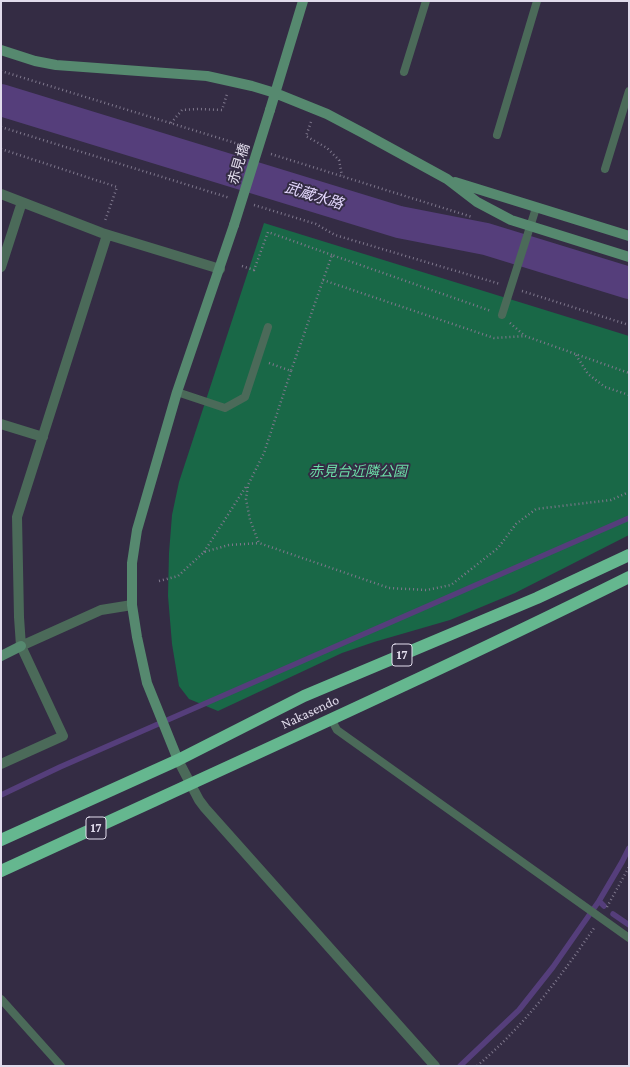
<!DOCTYPE html>
<html>
<head>
<meta charset="utf-8">
<style>
  body { margin:0 }
  #map { position:relative; width:630px; height:1067px; overflow:hidden; background:#342c44; font-family:"Crimson Pro",serif }
  canvas { display:block }
  .frame { position:absolute; inset:0; border:2px solid #e1dcec; pointer-events:none }
</style>
</head>
<body>
<div id="map">
<canvas width="630" height="1067"></canvas>
<div class="frame"></div>
</div>
<script>
const ctx = document.querySelector('canvas').getContext('2d');
ctx.lineJoin = 'round';
function fillPath(path, color) {
  ctx.fillStyle = color;
  ctx.fill(path, 'evenodd');
}
function trace(path, color, width, dash) {
  ctx.strokeStyle = color;
  ctx.lineWidth = width;
  ctx.lineCap = dash ? 'butt' : 'round';
  ctx.setLineDash(dash || []);
  ctx.stroke(path);
}
function drawText(font, color, halo, rows, align = 'center') {
  ctx.font = font + ' "Crimson Pro","Noto Sans JP",serif';
  ctx.lineWidth = 4;
  ctx.setLineDash([]);
  ctx.textBaseline = 'middle';
  ctx.strokeStyle = halo;
  ctx.fillStyle = color;
  for (const [text, x, y, turn = 0] of rows) {
    ctx.save();
    ctx.translate(x, y);
    ctx.rotate((+turn || 0) * Math.PI / 180);
    ctx.textAlign = isNaN(turn) ? turn : align;
    if (halo) ctx.strokeText(text, 0, 0);
    ctx.fillText(text, 0, 0);
    ctx.restore();
  }
}
fillPath(new Path2D(`
  M264 223 629 336V535L515 593 450 620 374 642 342 653 218 711 189 699 179 686 172 644 168 596 169 553 172 515 179 482Z`), '#196847');
trace(new Path2D(`
  M1 795 60 767 629 518
  M599 901 604 906
  M613 914 629 925
  M460 1066 519 1010 553 967 599 901 622 862 629 848`), '#553e7b', 5.5);
trace(new Path2D(`
  M1 100 399 222 486 239 629 283`), '#553e7b', 32);
trace(new Path2D(`
  M1 71 245 146
  M311 122 306 136 327 148 339 160 342 176
  M171 123 182 110 198 109 222 110 227 94
  M1 127 230 198
  M1 149 117 187 105 221
  M271 154 472 217
  M254 205 316 224 335 235 500 284
  M242 266 254 270 268 232 332 255
  M323 280 494 338 525 336
  M522 291 629 325
  M510 323 525 336 629 373
  M576 355 588 374 605 387 629 395
  M269 363 291 371 332 255 491 311
  M291 371 264 453 248 485 246 499 250 520 259 543 389 588 427 590 451 585 498 548 516 524 536 509 611 500 629 492
  M204 552 247 485
  M159 581 178 576 204 552 229 545 259 543
  M607 907 629 867
  M477 1066C523 1027 560 978 594 928`), '#7f788d', 2.5, [1, 3]);
trace(new Path2D(`
  M404 72 426 1
  M497 135 537 1
  M605 169 629 91
  M502 315 536 208
  M177 392 225 408 245 397 268 327
  M331 719 337 730 629 938
  M1 999 61 1066`), '#4b6a59', 8);
trace(new Path2D(`
  M1 194 102 233 220 269
  M1 267 22 202
  M1 424 43 437
  M21 646 101 610 132 605
  M178 760 199 800 205 808 435 1066
  M1 764 63 736 21 646 19 617 17 517 107 235`), '#4b6a59', 10);
trace(new Path2D(`
  M1 50 35 61 56 65 207 76 252 86 275 93 327 114 363 133 447 179 477 202 511 220 629 257
  M270 110 303 1
  M455 182 629 236
  M1 656 21 646
  M178 760 147 683 137 637 132 605V563L137 530 177 392 234 225`), '#56896f', 10);
trace(new Path2D(`
  M1 840 178 760 304 696 537 598 629 555
  M1 871C211 774 422 680 629 577`), '#65b78f', 12);
trace(new Path2D(`
  M234 225 270 110`), '#56896f', 10);
for (const [x, y, w] of [
  [402,655,20],
  [96,828,20]
]) {
  const box = new Path2D();
  box.roundRect(x - w / 2, y - 11, w, 22, 3);
  ctx.fillStyle = '#342c44';
  ctx.fill(box);
  trace(box, '#e1dcec', 1);
}
drawText('bold 13px', '#e1dcec', null, [
  ["17",402,655],
  ["17",96,828]
]);
drawText('14px', '#e1dcec', '#342c44', [
  ["赤見橋",239,164,-73],
  ["Nakasendo",310,712,-25]
]);
drawText('italic 14px', '#6cdea8', '#342c44', [
  ["赤見台近隣公園",358,472]
]);
drawText('italic 15px', '#e3d7fd', '#342c44', [
  ["武蔵水路",314,196,17]
]);
</script>
</body>
</html>
